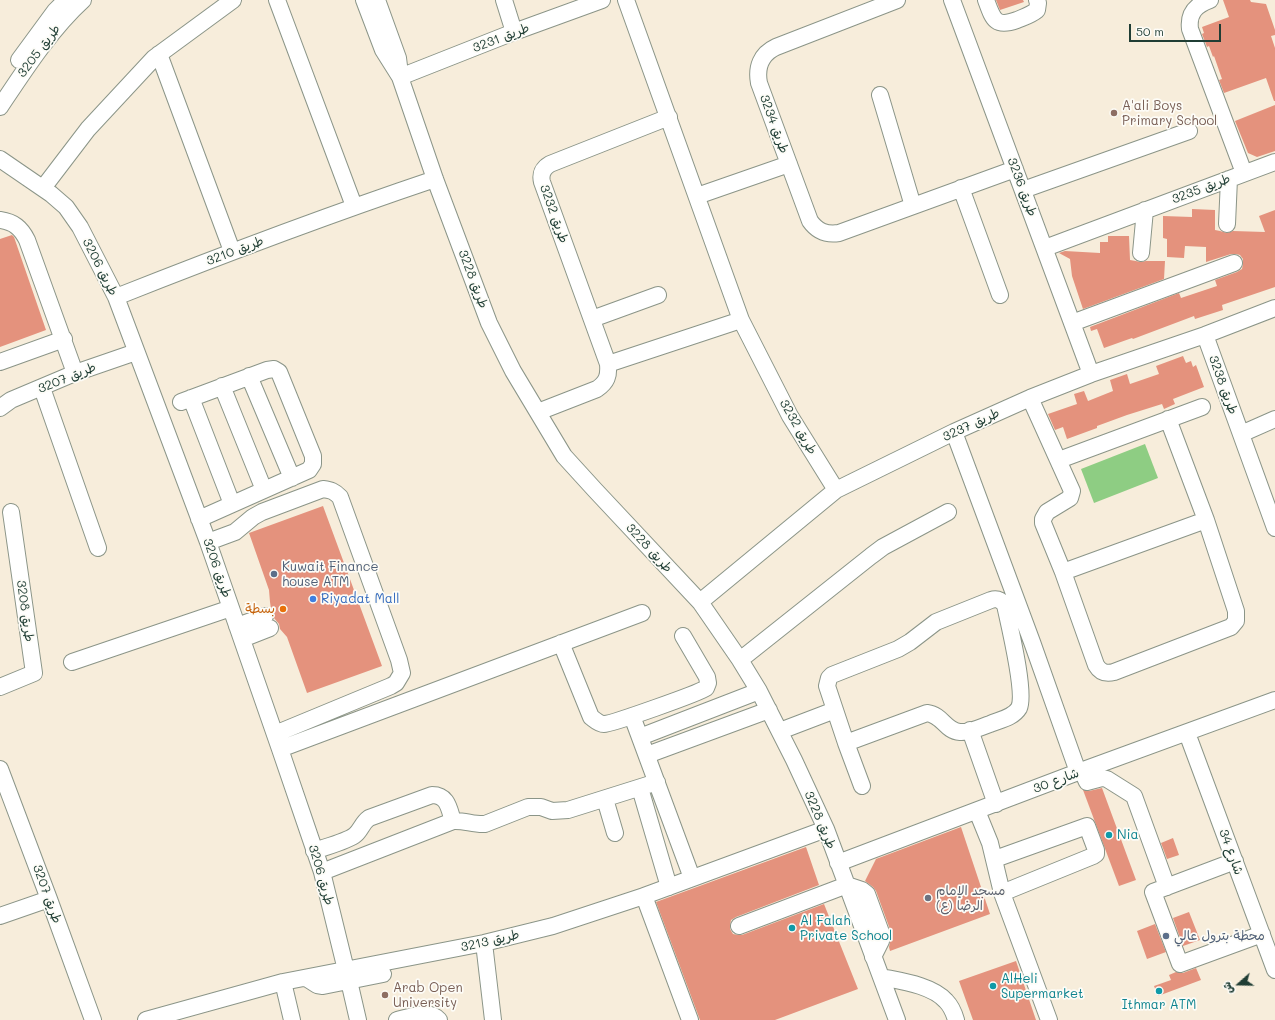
<!DOCTYPE html>
<html>
<head>
<meta charset="utf-8">
<style>
  body { margin:0 }
  #map { position:relative; width:1275px; height:1020px; overflow:hidden; background:#f7eddb; font-family:Mali,"Playpen Sans Arabic",sans-serif }
  canvas { display:block }
  .north { position:absolute; left:1219px; top:964px; width:40px; height:40px; -webkit-text-stroke:3px #fdfcf7; paint-order:stroke; rotate:250deg; font-size:11px; font-weight:700; line-height:16px; text-align:center; color:#1f3d34 }
  .north::after { content:''; display:block; margin:auto; width:14px; height:18px; background:#1f3d34; clip-path:polygon(50% 0,100% 100%,50% 72%,0 100%) }
  .scale { position:absolute; left:1129px; top:24px; width:92px; height:18px; box-sizing:border-box; border:2px solid #1f3d34; border-top:0; padding-left:5px; font-size:12px; line-height:14px; white-space:nowrap; color:#1f3d34; -webkit-text-stroke:3px #fdfcf7; paint-order:stroke }
</style>
</head>
<body>
<div id="map">
<canvas width="1275" height="1020"></canvas>
<div class="north">ش</div>
<div class="scale">50 m</div>
</div>
<script>
const ctx = document.querySelector('canvas').getContext('2d');
ctx.lineJoin = 'round';
function fillPath(path, color) {
  ctx.fillStyle = color;
  ctx.fill(path, 'evenodd');
}
function trace(path, color, width, dash) {
  ctx.strokeStyle = color;
  ctx.lineWidth = width;
  ctx.lineCap = dash ? 'butt' : 'round';
  ctx.setLineDash(dash || []);
  ctx.stroke(path);
}
function drawText(font, color, halo, rows, align = 'center') {
  ctx.font = font + ' Mali,"Playpen Sans Arabic",sans-serif';
  ctx.lineWidth = 3.5;
  ctx.setLineDash([]);
  ctx.textBaseline = 'middle';
  ctx.strokeStyle = halo;
  ctx.fillStyle = color;
  for (const [text, x, y, turn = 0] of rows) {
    ctx.save();
    ctx.translate(x, y);
    ctx.rotate((+turn || 0) * Math.PI / 180);
    ctx.textAlign = isNaN(turn) ? turn : align;
    if (halo) ctx.strokeText(text, 0, 0);
    ctx.fillText(text, 0, 0);
    ctx.restore();
  }
}
fillPath(new Path2D(`
  M1145 444 1158 478 1094 503 1081 469Z`), '#8ecd83');
fillPath(new Path2D(`
  M996 0H1023L1024 2 1000 10Z
  M1223 0H1250L1251 2 1266 4 1275 30V35L1271 36 1275 48V101H1274L1266 78 1224 93 1219 80 1222 79 1214 56 1213 57 1209 46 1207 47 1202 34 1204 33 1202 27 1229 17Z
  M1275 105V151L1257 157 1248 153 1235 121Z
  M1192 209 1215 210V230L1220 231 1227 233 1233 231 1265 232 1259 216 1275 210V287L1222 305 1223 310 1195 319 1194 316 1133 339 1132 338 1104 348 1097 329 1091 331 1090 327 1179 293 1181 298 1217 286 1215 280 1237 272 1242 269 1243 264V259L1240 255 1236 254H1231L1206 262V247L1185 246 1184 258 1167 257V239L1163 238V216L1192 217Z
  M12 235 14 237 46 330 0 347V239Z
  M1108 236H1129L1130 260 1141 262 1146 261H1165L1164 279 1083 309 1072 276 1070 259 1059 253 1065 251 1100 253V242H1108Z
  M1183 356 1186 363 1191 361 1193 367 1196 365 1204 387 1173 399 1175 404 1164 409 1162 404 1127 415 1097 426V428L1067 439 1063 427 1055 430 1048 414 1077 404 1074 394 1084 391 1088 401 1113 391 1110 380 1127 374 1130 384 1159 374 1156 366Z
  M323 506 382 666 307 693 287 637 280 629 279 624 274 618V613L271 609 270 602 269 590 249 533Z
  M1102 788 1136 880 1119 886 1083 790 1089 791Z
  M961 827 990 914 890 951 889 947 891 937V932L876 891 873 887 865 881 876 859Z
  M1173 838 1179 855 1167 859 1161 843Z
  M806 847 819 885 736 917 731 920 730 925V929L733 934 738 935H742L824 904 858 989 775 1020H700L656 902Z
  M1189 912 1200 940 1183 946 1173 918Z
  M1155 924 1166 952 1147 959 1137 931Z
  M1016 961 1036 1020H973L959 981Z
  M1196 968 1201 980 1158 996 1154 986 1171 980 1169 975 1176 972 1183 973Z`), '#e4927d');
const minor = new Path2D(`
  M277 0 354 206
  M364 0 383 50 400 77 435 179 489 323 513 371 564 456 595 490 700 602 740 660 759 691 794 760 826 829 897 1020
  M377 0 398 58 400 74
  M504 0 514 32
  M626 0 741 320 790 416 836 490
  M897 0 776 47C761 54 756 67 759 83L810 221C817 231 826 235 839 233L1015 169
  M952 0 1091 374
  M986 0C993 19 995 28 1017 20 1024 17 1031 15 1037 10L1038 3 1037 0
  M1210 0C1196 5 1188 13 1190 29L1244 173
  M159 54 232 251
  M19 60 55 11 66 0
  M400 77 514 32 602 0
  M880 95 913 206
  M0 107C24 71 51 29 83 0
  M0 159 51 194 66 207 80 227 116 297 208 542 280 749 322 872 346 970
  M43 188 88 129 154 58 233 0
  M961 188 1000 295
  M1023 190 1189 131
  M697 196 789 164
  M0 220C14 222 21 228 27 240L75 373
  M1227 224 1229 179
  M1045 248 1275 162
  M1141 253 1145 210
  M116 297C222 255 328 215 435 179
  M592 319 658 295
  M1072 323 1234 263
  M1205 335 1275 528
  M0 362 64 339
  M608 364 741 320
  M249 376 292 478
  M222 386 264 490
  M42 388 98 548
  M191 398 232 504
  M1030 398 1072 491 1070 498 1047 512 1043 519V523L1063 572 1096 665C1100 672 1106 674 1114 672L1231 627 1236 621V611L1206 520 1168 419
  M181 402 267 370 274 369 279 372 313 456V464L309 470 199 519
  M0 408 11 400 75 373 136 352
  M538 412 597 389C607 382 609 376 608 364L542 182C540 174 543 168 550 164L669 117
  M954 432 1032 642 1078 772
  M1241 434 1275 419
  M1059 460 1202 407
  M208 542 235 532 253 517 262 512 323 489C331 490 334 491 340 497L399 660 402 673 396 683 391 686 275 734
  M1063 572 1206 520
  M700 602 836 490 954 432 1030 398 1091 374 1205 335 1275 308
  M237 626 265 616
  M242 639 270 628
  M561 643 591 717C595 720 599 724 604 724 612 724 699 693 706 688L708 683 707 677 683 636
  M740 660 871 556 883 547 948 512
  M72 662 231 608
  M0 687 34 673 11 512
  M632 716 692 878
  M970 730 996 804
  M780 731 835 710
  M1187 733 1275 970
  M640 737 759 691
  M846 743 927 713C943 715 945 731 960 732 970 733 981 727 990 724 999 720 1013 718 1019 708 1026 693 1009 624 1005 605 1001 600 997 598 991 600L936 622 910 642 898 649 832 675 829 678 827 686 846 743 862 786
  M280 749 642 613
  M647 755 769 710
  M0 769 49 899 93 1020
  M1082 771 1087 782 1102 778 1107 779 1134 796 1167 887
  M640 788 669 887
  M605 799 615 833
  M977 811 990 843 1002 893 1049 1020
  M314 851C325 847 348 841 355 835 361 830 362 823 369 818L432 795C448 795 449 809 453 821
  M995 859 1087 826 1096 850V854L1093 856 1002 893
  M1235 861 1153 892 1180 964 1262 934
  M838 863 1078 772 1275 700
  M322 872 453 821C464 820 474 825 485 824L528 807H541L552 811 568 810 657 782
  M644 896 690 1020
  M0 916 49 899
  M739 926 847 885 862 890 867 894 882 935 881 941 873 957
  M484 943 493 1020
  M881 977C900 981 932 985 946 1001 951 1006 954 1013 956 1020
  M306 978 317 985 323 986 383 974
  M349 981 358 1020
  M283 982 292 1020
  M146 1020 283 982 484 943 553 926 644 896 826 829
  M397 1020C410 1017 429 1009 439 1020`);
trace(minor, '#8b9588', 18);
trace(minor, '#fff', 16);
for (const [x, y, r, color] of [
  [1114,113,4,"#8d6e63"],
  [274,574,4,"#5c6f8a"],
  [313,599,4,"#3f7fe0"],
  [283,609,4,"#e8710a"],
  [1109,835,4,"#0f9aa8"],
  [928,898,4,"#6b7280"],
  [792,928,4,"#0f9aa8"],
  [1166,936,4,"#5c6f8a"],
  [993,986,4,"#0f9aa8"],
  [1159,991,4,"#0f9aa8"],
  [385,995,4,"#8d6e63"]
]) {
  const dot = new Path2D();
  dot.arc(x, y, r, 0, 2 * Math.PI);
  ctx.fillStyle = color;
  ctx.fill(dot);
  trace(dot, '#fdfcf7', 1.5);
}
drawText('13px', '#1f3d34', '#fdfcf7', [
  ["طريق 3231",501,38,-21],
  ["طريق 3205",39,51,-53],
  ["طريق 3234",774,124,70],
  ["طريق 3236",1022,187,69],
  ["طريق 3235",1201,189,-21],
  ["طريق 3232",554,214,70],
  ["طريق 3210",235,251,-21],
  ["طريق 3206",100,267,63],
  ["طريق 3228",473,279,69],
  ["طريق 3207",67,378,-22],
  ["طريق 3238",1223,385,70],
  ["طريق 3237",971,425,-25],
  ["طريق 3232",798,427,60],
  ["طريق 3228",649,548,47],
  ["طريق 3206",217,568,71],
  ["طريق 3208",25,611,82],
  ["شارع 30",1056,781,-21],
  ["طريق 3228",820,820,67],
  ["شارع 34",1231,852,70],
  ["طريق 3206",321,875,74],
  ["طريق 3207",47,894,70],
  ["طريق 3213",490,941,-13]
]);
drawText('13px', '#785e54', '#fdfcf7', [
  ["A'ali Boys",1122,106],
  ["Primary School",1122,121],
  ["Arab Open",393,988],
  ["University",393,1003]
], 'left');
drawText('13px', '#4e5e75', '#fdfcf7', [
  ["Kuwait Finance",282,567],
  ["house ATM",282,582],
  ["محطة بترول عالي",1174,936]
], 'left');
drawText('13px', '#366cbe', '#fdfcf7', [
  ["Riyadat Mall",321,599]
], 'left');
drawText('13px', '#c56008', '#fdfcf7', [
  ["بسطة",275,609]
], 'right');
drawText('13px', '#0d838f', '#fdfcf7', [
  ["Nia",1117,835],
  ["Al Falah",800,921],
  ["Private School",800,936],
  ["AlHeli",1001,979],
  ["Supermarket",1001,994],
  ["Ithmar ATM",1159,1005,"center"]
], 'left');
drawText('13px', '#5b616d', '#fdfcf7', [
  ["مسجد الإمام",936,891],
  ["الرضا (ع)",936,906]
], 'left');
</script>
</body>
</html>
